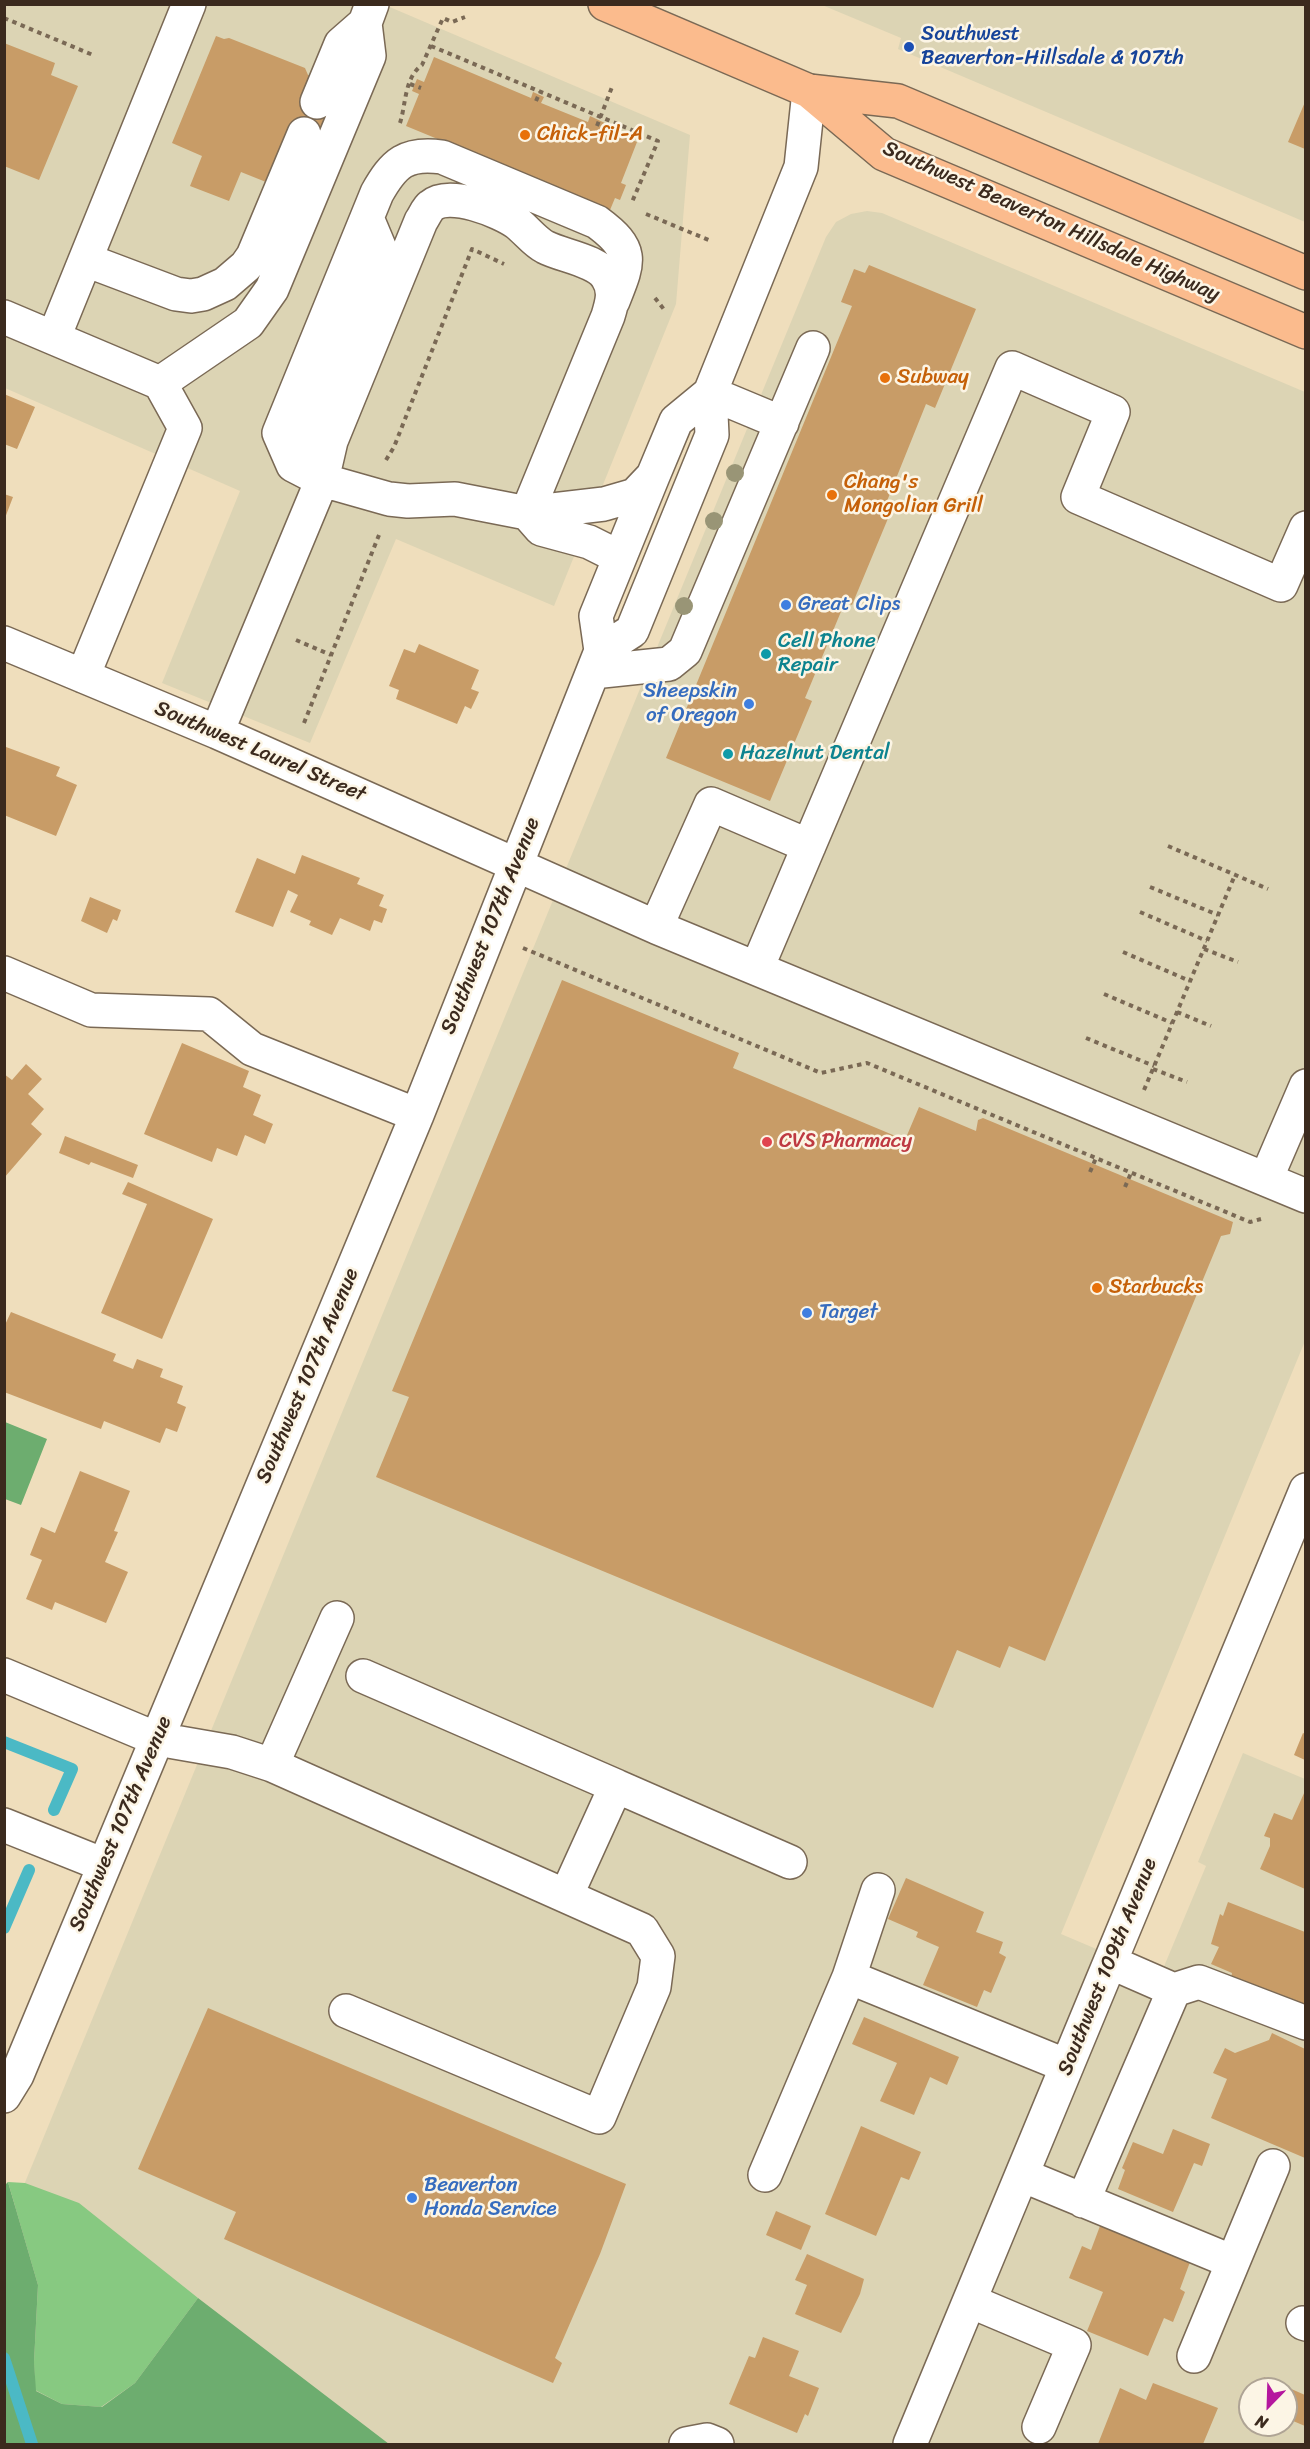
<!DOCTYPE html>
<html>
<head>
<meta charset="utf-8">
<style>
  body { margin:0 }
  #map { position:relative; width:1310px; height:2449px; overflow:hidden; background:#efdebc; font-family:Sriracha,sans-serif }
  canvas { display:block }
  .frame { position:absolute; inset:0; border:6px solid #3b2a1e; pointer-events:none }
  .north { position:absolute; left:1238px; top:2377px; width:60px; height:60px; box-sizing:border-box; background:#fcf5e5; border:2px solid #afa495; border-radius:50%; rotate:203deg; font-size:16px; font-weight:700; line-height:24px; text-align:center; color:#3b2a1e }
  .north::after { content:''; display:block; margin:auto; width:21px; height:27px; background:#b5179e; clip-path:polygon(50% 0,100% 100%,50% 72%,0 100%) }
</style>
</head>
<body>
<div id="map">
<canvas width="1310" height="2449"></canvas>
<div class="frame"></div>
<div class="north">N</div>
</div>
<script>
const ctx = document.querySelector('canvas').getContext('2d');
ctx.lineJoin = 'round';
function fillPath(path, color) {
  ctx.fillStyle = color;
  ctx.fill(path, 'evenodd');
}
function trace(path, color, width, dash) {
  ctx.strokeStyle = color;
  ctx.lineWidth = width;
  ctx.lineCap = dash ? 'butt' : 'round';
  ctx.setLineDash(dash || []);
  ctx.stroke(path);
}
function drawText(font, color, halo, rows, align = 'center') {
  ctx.font = font + ' Sriracha,sans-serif';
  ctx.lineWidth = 5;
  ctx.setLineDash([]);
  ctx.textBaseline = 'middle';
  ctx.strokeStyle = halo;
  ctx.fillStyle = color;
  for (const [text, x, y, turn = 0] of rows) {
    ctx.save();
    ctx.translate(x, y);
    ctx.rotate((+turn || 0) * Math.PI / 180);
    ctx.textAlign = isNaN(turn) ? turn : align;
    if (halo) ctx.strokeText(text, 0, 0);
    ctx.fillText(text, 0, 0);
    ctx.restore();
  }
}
fillPath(new Path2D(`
  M5 5H385L690 135 676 304 554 606 396 539 310 743 162 683 240 491 5 388Z
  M822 5H1305V222L898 49 901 38Z
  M867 211 882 213 1305 392V1341L1061 1934 1160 1976 1206 1866 1198 1862 1243 1753 1305 1779V2444H106L5 2402V2231L826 237 836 222 851 214ZM1250 2389H1286V2425H1250Z`), '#dcd4b4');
fillPath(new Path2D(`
  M8 2182 25 2183 79 2203 198 2298 135 2383 101 2407 62 2404 35 2390 34 2362 38 2285Z`), '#87c981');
fillPath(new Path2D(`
  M5 1422 47 1439 21 1505 5 1499Z
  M8 2182 38 2285 34 2362 36 2391 62 2404 102 2407 135 2383 198 2298 389 2444H5L4 2186Z`), '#6dad6f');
trace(new Path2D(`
  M4 1742 72 1769 54 1810
  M4 1928 29 1870
  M4 2358 32 2444`), '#4bb9c5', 12);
fillPath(new Path2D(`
  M216 36 224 39 229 38 305 68 308 75 315 78 333 109 320 141 271 184 241 172 229 201 190 186 202 156 172 143Z
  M4 43 55 63 51 75 78 86 39 180 4 166Z
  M434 57 531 98 533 92 544 97 541 103 588 122 590 116 607 124 605 128 637 142 621 183 626 185 620 200 615 198 610 210 406 126 419 94 412 91 417 79 424 82Z
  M1305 102V149L1288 142Z
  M869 265 976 309 935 408 926 404 887 501 894 504 852 605 845 602 805 698 812 701 770 801 666 758 852 306 841 302 854 269 865 273Z
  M4 394 35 407 17 449 4 444Z
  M4 494 13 497 5 518H4Z
  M419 644 479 670 471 689 479 692 471 709 465 706 457 724 396 699 399 690 389 686 404 649 415 653Z
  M6 747 60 767 56 776 77 785 56 836 4 815Z
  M302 855 360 878 357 884 384 895 379 906 387 909 382 923 374 920 370 931 340 918 332 935 309 925 311 921 290 912 298 895 288 890 273 927 235 912 257 858 295 874Z
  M90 897 121 910 117 921 113 919 107 933 81 921Z
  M562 980 739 1053 733 1068 905 1140 919 1107 976 1131 978 1120 983 1118 1233 1222 1230 1234 1221 1236 1045 1661 1009 1646 1000 1668 957 1650 933 1708 376 1477 409 1397 392 1391Z
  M182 1043 249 1071 243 1087 261 1095 253 1115 273 1124 265 1144 245 1135 237 1156 217 1148 212 1162 144 1134Z
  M26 1064 42 1079 28 1094 44 1109 31 1124 42 1134 4 1178V1074L12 1080Z
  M65 1136 138 1165 133 1178 91 1162 89 1165 59 1153Z
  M128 1182 213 1219 162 1339 101 1313 147 1204 122 1194Z
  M11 1312 116 1354 113 1361 133 1369 137 1359 163 1369 160 1377 183 1386 177 1403 186 1407 177 1432 166 1428 160 1443 104 1421 101 1429 4 1392V1327Z
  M80 1471 130 1491 114 1531 118 1532 105 1562 128 1572 106 1623 55 1602 52 1610 26 1599 42 1560 30 1555 41 1527 55 1533Z
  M1303 1733 1305 1734V1760L1294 1755Z
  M1305 1791V1889L1260 1869 1270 1846V1838L1264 1836 1274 1813 1292 1820Z
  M906 1878 984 1912 976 1932 1003 1942 999 1953 1006 1957 991 1993 984 1990 977 2007 923 1985 939 1947 916 1937 918 1932 888 1919Z
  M1228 1902 1305 1932V2002L1303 2007 1231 1978 1232 1973 1211 1964 1219 1947 1211 1944 1220 1914 1223 1916Z
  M208 2008 626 2184 600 2254 555 2358 562 2363 553 2383 224 2239 236 2212 138 2169Z
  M864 2017 959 2057 947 2085 930 2077 914 2115 880 2101 897 2063 852 2044Z
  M1272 2033 1305 2049V2158L1211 2118 1227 2079 1213 2073 1225 2048 1235 2053 1269 2040Z
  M861 2126 921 2152 909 2180 901 2177 876 2236 825 2214Z
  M1173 2129 1210 2144 1202 2166 1194 2163 1173 2212 1118 2189 1125 2170 1122 2168 1133 2142 1163 2154Z
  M776 2211 811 2226 801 2250 766 2235Z
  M1100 2226 1190 2262 1180 2289 1185 2292 1173 2322 1164 2318 1148 2356 1087 2331 1103 2292 1069 2278 1082 2246 1091 2250Z
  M807 2254 864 2279 860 2294 841 2333 795 2314 807 2285 795 2280Z
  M763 2337 799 2351 789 2376 819 2388 808 2416 805 2414 797 2433 729 2404 749 2356 755 2358Z
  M1264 2377 1305 2395V2426L1286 2418V2389H1259Z
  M1153 2383 1218 2408 1203 2444H1098L1120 2388 1146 2400Z`), '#c89c67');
const minor = new Path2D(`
  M317 102 341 44 365 23
  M86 260 176 294 191 296 203 294 225 284 246 266 253 256 304 134
  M613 301C629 261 635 250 597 222L442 157C406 152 394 163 377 193L279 433 293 465 322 480 389 499 408 501 455 499 527 513 604 504 635 495 653 476
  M4 317 160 383 185 428 83 676
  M54 337 189 4
  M160 383 248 323 272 289 369 56 365 23 372 4
  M710 393 782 423
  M293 465 380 249 367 218
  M527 513 541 529 589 542 619 557
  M4 643 217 732 656 927 1306 1196
  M601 651 632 631 712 435 710 393 801 167 809 91
  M593 672 669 664 685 651 813 348
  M217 732 322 480 331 441 421 221C424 217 427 209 431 206 449 190 500 211 517 223 527 231 535 242 545 247 562 256 597 260 607 277 616 290 612 303 608 316L527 513
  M656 927 711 804 809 846
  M757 968 1012 368 1113 412 1078 497 1281 585 1306 528
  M4 973 91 1010 209 1014 252 1049 417 1115
  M1266 1179 1306 1086
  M4 1675 157 1739 232 1752 272 1765 642 1930 658 1956 654 1987 599 2117 346 2011
  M363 1676 616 1786 566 1896
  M272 1765 337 1618
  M616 1786 790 1862
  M4 1825 104 1865
  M849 1977 878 1890
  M1174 1990 1199 1982 1306 2023
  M4 2096 17 2075 417 1115 601 651 596 616 653 476 676 421 710 393
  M765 2175 849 1977 1067 2066
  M1022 2175 1233 2262 1194 2356
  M1083 2201 1174 1990 1110 1962
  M1233 2262 1273 2166
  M970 2301 1074 2345 1039 2427
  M1303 2323 1306 2324
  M686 2444 707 2440 717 2444
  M910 2444 1306 1490`);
const major = new Path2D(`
  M605 4 809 91 884 154 1306 332
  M809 91 898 101 1306 273`);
trace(minor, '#7a6955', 36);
trace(major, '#7a6955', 36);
trace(new Path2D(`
  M4 18 93 55
  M431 46 658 141 632 202
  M410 84 421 88
  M536 101 540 92
  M400 123C406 105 404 78 422 65L443 18 452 22 465 17
  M597 126 612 87
  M646 214 711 241
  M655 298 666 312
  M386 460 394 447 472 249 504 264
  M296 640 331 655
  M304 723 379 535
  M1168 846 1268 889
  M1150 887 1218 915
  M1140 912 1207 941
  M523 948 821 1073 867 1063 1250 1222 1261 1219
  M1204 949 1238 962
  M1123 952 1190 981
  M1104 994 1172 1023
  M1177 1012 1211 1026
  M1086 1038 1154 1066
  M1153 1069 1187 1082
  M1144 1090 1235 875
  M1090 1172 1096 1158
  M1125 1187 1131 1173`), '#7a6955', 4, [4.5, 4.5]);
trace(minor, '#fff', 33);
trace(major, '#fbbb8d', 33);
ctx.fillStyle = '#999576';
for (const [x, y] of [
  [735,473],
  [714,521],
  [684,606]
]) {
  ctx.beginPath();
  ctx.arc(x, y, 9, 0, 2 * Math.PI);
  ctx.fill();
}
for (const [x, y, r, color] of [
  [909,47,6,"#1a4fb4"],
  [525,135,6,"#e8710a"],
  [885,378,6,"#e8710a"],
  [832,495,6,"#e8710a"],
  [786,605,6,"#3f7fe0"],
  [766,654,6,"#0f9aa8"],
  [749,704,6,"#3f7fe0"],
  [728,754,6,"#0f9aa8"],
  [767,1142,6,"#e0444e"],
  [1097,1288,6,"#e8710a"],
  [807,1313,6,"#3f7fe0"],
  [412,2198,6,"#3f7fe0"]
]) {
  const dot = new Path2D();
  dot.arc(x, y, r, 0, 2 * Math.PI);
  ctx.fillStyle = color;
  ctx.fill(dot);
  trace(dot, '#fcf5e5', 2);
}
drawText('21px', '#164399', '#fcf5e5', [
  ["Southwest",921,35],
  ["Beaverton-Hillsdale & 107th",921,59]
], 'left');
drawText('21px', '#c56008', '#fcf5e5', [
  ["Chick-fil-A",537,135],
  ["Subway",897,378],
  ["Chang's",844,483],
  ["Mongolian Grill",844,507],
  ["Starbucks",1109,1288]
], 'left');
drawText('21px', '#3b2a1e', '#fcf5e5', [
  ["Southwest Beaverton Hillsdale Highway",1051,222,24],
  ["Southwest Laurel Street",260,752,23],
  ["Southwest 107th Avenue",491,926,-68],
  ["Southwest 107th Avenue",308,1376,-67],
  ["Southwest 107th Avenue",121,1824,-67],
  ["Southwest 109th Avenue",1108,1967,-68]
]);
drawText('21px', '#366cbe', '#fcf5e5', [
  ["Great Clips",798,605],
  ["Sheepskin",737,692,"right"],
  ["of Oregon",737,716,"right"],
  ["Target",819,1313],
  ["Beaverton",424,2186],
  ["Honda Service",424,2210]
], 'left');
drawText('21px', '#0d838f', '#fcf5e5', [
  ["Cell Phone",778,642],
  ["Repair",778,666],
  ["Hazelnut Dental",740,754]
], 'left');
drawText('21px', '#be3a42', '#fcf5e5', [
  ["CVS Pharmacy",779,1142]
], 'left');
</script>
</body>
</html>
